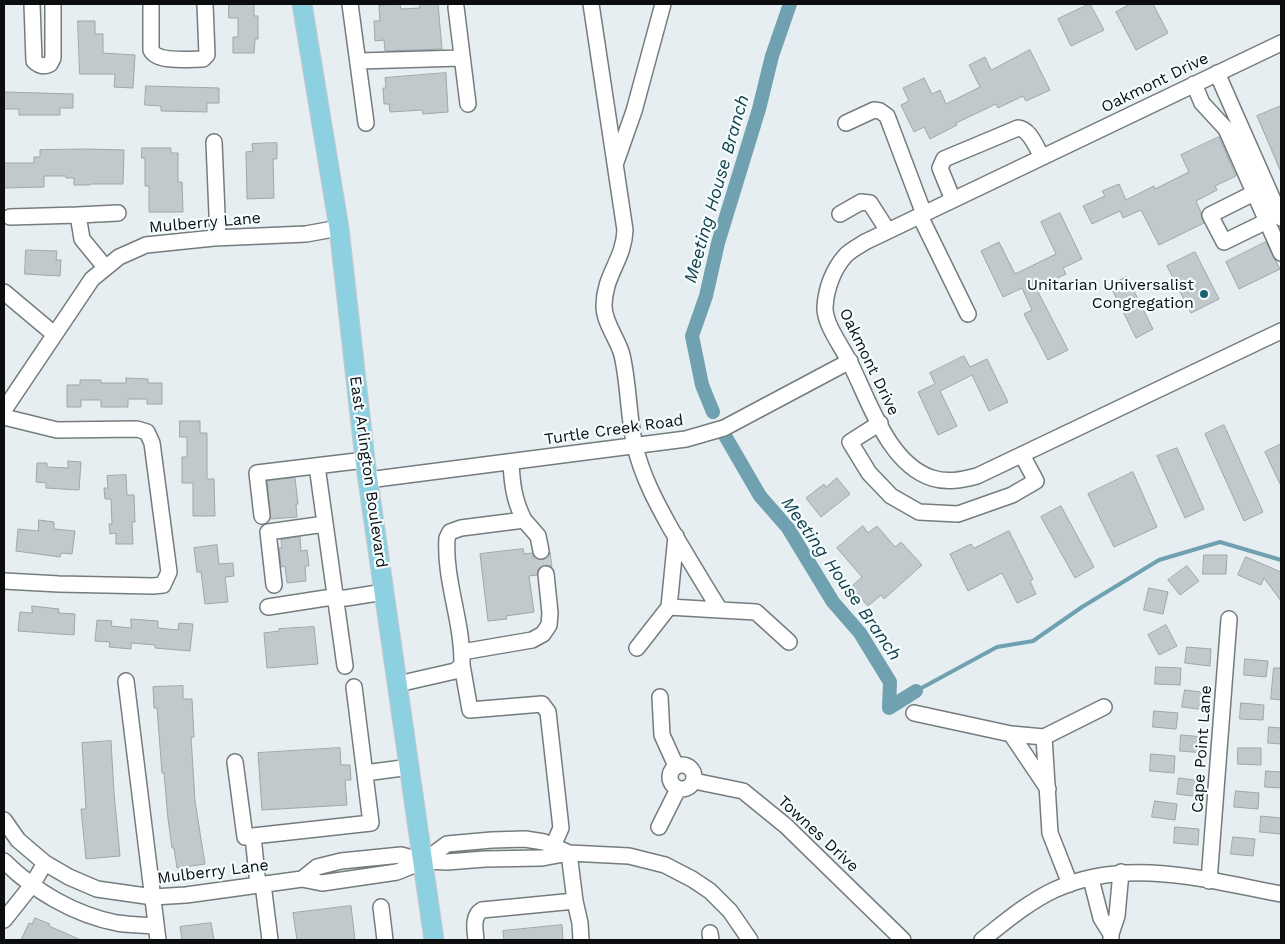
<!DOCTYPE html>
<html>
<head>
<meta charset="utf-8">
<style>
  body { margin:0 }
  #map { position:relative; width:1285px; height:944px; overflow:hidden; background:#e7eef1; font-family:"Work Sans",sans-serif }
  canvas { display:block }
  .frame { position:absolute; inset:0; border:5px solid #0b0d0e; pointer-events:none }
</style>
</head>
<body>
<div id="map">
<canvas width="1285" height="944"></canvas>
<div class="frame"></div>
</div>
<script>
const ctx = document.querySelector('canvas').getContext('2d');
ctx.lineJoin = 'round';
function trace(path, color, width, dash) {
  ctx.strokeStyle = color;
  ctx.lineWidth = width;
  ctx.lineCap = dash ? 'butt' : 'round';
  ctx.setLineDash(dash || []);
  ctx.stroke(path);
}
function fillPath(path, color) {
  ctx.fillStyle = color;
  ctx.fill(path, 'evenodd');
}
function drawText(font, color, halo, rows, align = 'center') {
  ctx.font = font + ' "Work Sans",sans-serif';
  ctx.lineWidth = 4.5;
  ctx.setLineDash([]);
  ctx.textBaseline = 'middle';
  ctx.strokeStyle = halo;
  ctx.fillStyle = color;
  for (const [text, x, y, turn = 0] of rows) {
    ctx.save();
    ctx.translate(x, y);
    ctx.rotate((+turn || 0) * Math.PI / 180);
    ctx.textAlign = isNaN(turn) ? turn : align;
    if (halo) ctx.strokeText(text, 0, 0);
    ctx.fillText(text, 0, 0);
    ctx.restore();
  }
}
trace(new Path2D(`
  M916 691 997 647 1033 641 1082 607 1159 560 1220 542 1281 560`), '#6fa1b0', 4);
trace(new Path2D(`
  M713 412 702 385 692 336 706 296 718 243 759 109 772 56 790 4
  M724 434 760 496 788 528 833 602 860 633 890 682 889 708 916 691`), '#6fa1b0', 14);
const building = new Path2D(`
  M229 4H254V16H258V39H255L254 53H233V37H238V18H229Z
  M400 4 401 9 420 8 419 4H438L442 49 385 51 384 40 375 41 374 21H380L379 6Z
  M1090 4 1104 30 1071 46 1058 19Z
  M1131 4H1153L1168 33 1136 50 1116 12Z
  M78 21H95V34H103V53L135 55 133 88 114 87 115 74H80Z
  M1030 50 1050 90 1026 101 1023 96 998 108 996 104 956 123 957 125 930 139 924 127 914 132 901 105 909 101 903 88 924 78 932 94 940 90 946 104 980 87 969 65 985 57 991 70Z
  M446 73 448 112 423 114 422 110 390 112 389 104H384L383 88H386L385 78Z
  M146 86 219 88V103H207V112L161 111V106L145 105Z
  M5 92 73 94V108H60V115H19V109H4Z
  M1281 106V172L1257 116Z
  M1219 137 1236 176 1215 186 1217 190 1196 201 1201 212V215L1204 223 1159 245 1141 210 1123 218 1120 211 1092 224 1083 206 1105 196 1102 191 1119 184 1126 200 1154 186 1155 189 1189 172 1181 155Z
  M277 143V159H273L274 198 247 199 246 152 253 151 252 144Z
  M142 148H171V153H178V182H182L183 212H149V186H145V158H142Z
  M88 149 124 150 123 184H90V185H74V178H66V176H44V187L4 188V163H34V157H40V150Z
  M1060 213 1082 259 1063 268 1066 274 1036 288 1068 350 1048 360 1024 314 1032 310 1022 288 1003 297 981 251 999 242 1015 274 1056 254 1041 222Z
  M1266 242 1280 269 1239 289 1226 262Z
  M26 250 57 251 56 260H61L60 276 25 274Z
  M1195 252 1219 299 1191 313 1167 266Z
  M1127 277 1153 329 1136 338 1110 285Z
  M964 356 970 367 987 359 1008 402 989 411 972 375 940 391 957 426 938 435 918 392 935 384 930 373Z
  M126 378 148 379V383H162V404H147V399H128V407H101V400H81V407H67V385H80V380H101V383H126Z
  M180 421H200V433H207V479H214L215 516H193V483H182V457H187V437H180Z
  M1224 425 1263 512 1244 521 1205 434Z
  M1281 444V486L1265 452Z
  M1177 448 1204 509 1185 518 1157 456Z
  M68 461 81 462 79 490 46 488V483L36 482 37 463H47V467L68 468Z
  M1133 472 1157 527 1114 547 1088 494Z
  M126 475 127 495H134L135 522H132L133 544H116V533L110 534 109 524H112L111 499H105L104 488H108L107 476Z
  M295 478 298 504H296L297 517 271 519 267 481Z
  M837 478 850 494 821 517 806 498 824 484 826 487Z
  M1061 506 1094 567 1075 578 1041 517Z
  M39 520 54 522V529L75 531 72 554 61 553 60 557 16 551 18 529 38 531Z
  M863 526 868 533 877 526 895 547 901 542 922 565 884 599 881 595 868 606 851 587 862 577 837 548Z
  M1009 531 1033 579 1030 581 1036 594 1017 603 1002 573 968 591 950 554 971 544 974 548Z
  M300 537 301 551 307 550 309 566H305L306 581 287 583 285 566 281 567 279 548H282L281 540Z
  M217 545 219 564 233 563 234 576 225 577 228 602 205 604 201 572H197L194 548Z
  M523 549 524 554 532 553 534 558 538 560 547 558 550 552 552 567 546 565 541 566 538 570 537 575 529 576 534 612 506 616 507 619 488 621 480 554Z
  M1204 555H1227L1226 574H1203Z
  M1246 557 1281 572V601L1264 578 1261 585 1238 575Z
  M1187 566 1199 581 1180 595 1168 580Z
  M1149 588 1168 592 1163 614 1144 610Z
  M32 606 59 609 58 613 75 614 74 635 18 631 20 612 32 613Z
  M131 619 158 621V628L178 630 179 623 193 624 190 651 155 648V645L131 643V649L109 647 110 642 95 641 97 620 112 621 111 626 131 628Z
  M1166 625 1177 646 1159 655 1148 635Z
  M314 627 318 664 267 668 264 633 279 631V629Z
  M1187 647 1211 649 1210 666 1185 663Z
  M1245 659 1268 661 1266 677 1244 675Z
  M1156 667 1181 668 1180 685 1155 684Z
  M1274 668H1281V700L1271 699Z
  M183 686V699H192L194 737H191L195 801 205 864 177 868 174 848H172L168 819 164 773H162L157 708H154L153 687Z
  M1185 690 1208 693 1206 710 1182 707Z
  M1241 703 1264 705 1263 720 1240 719Z
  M1154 711 1178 713 1176 729 1153 727Z
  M1269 727 1281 728V744L1268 743Z
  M1181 735 1205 737 1204 753 1180 751Z
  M111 741 114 793 120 856 86 859 81 809H86L82 743Z
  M340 748 341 765H350L351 780H345L347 805 262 810 258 753Z
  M1238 748H1261V765L1238 764Z
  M1151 754 1175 756 1174 773 1150 771Z
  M1266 771 1281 772V788L1265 787Z
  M1179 778 1202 781 1200 797 1177 794Z
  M1236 791 1259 793 1258 809 1234 807Z
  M1155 801 1177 804 1175 820 1152 817Z
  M1261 816 1281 818V834L1260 832Z
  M1175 827 1199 829 1198 845 1174 843Z
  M1233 837 1255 839 1253 856 1231 854Z
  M351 906 355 940H297L293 913Z
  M35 918 50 924 49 926 81 940H21L29 923 32 924Z
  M211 923 214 940H182L180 927Z
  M562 925 563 940H504L503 931Z`);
fillPath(building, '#c2c9cc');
trace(building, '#9fa6a9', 1);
trace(new Path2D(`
  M541 551 546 574`), '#c6cccf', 15, [15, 8]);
const minor = new Path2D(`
  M32 4 34 61C39 66 44 67 50 64L53 58V4
  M151 4V50C157 63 190 59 203 59L207 55 205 4
  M350 4 366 123
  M591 4 625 230C624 260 604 275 604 306 604 323 618 339 622 355 629 385 628 416 635 446 642 476 656 502 671 529 687 556 703 583 720 610L669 607 676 536
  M456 7 468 104
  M1281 43 865 242C859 246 851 250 846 255 833 269 826 289 825 307 824 324 843 348 850 363 869 400 888 464 932 478 947 483 962 480 977 476L1281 331
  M359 61 461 58
  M1217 73 1281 218
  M1194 84 1202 103 1226 129 1281 253
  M846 123 874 110 880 111 887 116 924 214
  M214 142 218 238
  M616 162 634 111 663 4
  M1254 193 1210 215 1224 242 1267 221
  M953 200 940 168 944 159 1018 128C1030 129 1036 147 1042 157
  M840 214 861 202 870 203 888 231
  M920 216 968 314
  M10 217 78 215
  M105 267 82 239 78 215 118 213
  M4 292 54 334
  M4 410 92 279 119 257 146 245 214 238 306 234 339 228
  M4 417 57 430 137 429 147 432 152 443 169 572 163 585 153 586 59 584 4 581
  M880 423 850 442 869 473 891 496 919 512 958 514 1012 495 1036 481 1022 455
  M317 466 345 666
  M368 480 686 439 724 428 850 361
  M262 516 257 473 365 460
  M524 520 538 536 541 551
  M274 585 268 532 325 524
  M268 607 326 598H346L384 592
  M720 610 756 612 789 642
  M637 648 669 607
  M462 652 532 640 543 634 549 625 550 613 546 574
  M462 665 470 710 542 704 548 712 561 828 553 846
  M126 681 158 940
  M398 684 455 671 462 665C463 622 444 580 447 538L450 532 461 528 524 520C514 500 512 484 511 462
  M660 697 662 735 676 766
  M914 713 1011 734
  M1044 737 1104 707
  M235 762 245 837 253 836
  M670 777a12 12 0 1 1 24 0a12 12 0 1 1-24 0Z
  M365 773 410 767
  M694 781 743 791 786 826 903 940
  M1048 789 1011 734 1044 737 1050 833 1070 884
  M4 820 18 840 45 863 69 877 97 889 153 897 186 895 302 879 322 883 397 872 424 861 447 844 492 840 525 839 544 842 569 853
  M659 827 678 789
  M4 861C34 891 75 915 117 923 130 925 143 925 156 926
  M302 879 317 867 341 861 401 855 424 861 447 862 485 859 542 858 569 853 629 856 665 865 692 879 710 891 730 911 750 940
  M1091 879 1101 918 1111 934
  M1209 881 1229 619
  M263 884 270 940
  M258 885 253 836 371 823 354 687
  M575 901 580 923 581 940
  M381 907 385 940
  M4 920 32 885 45 863
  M710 933 711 940
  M476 940C475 930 472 916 482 910L575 901 569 853
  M982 940C1005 922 1027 903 1054 890 1127 856 1206 880 1281 894
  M1111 940V934L1117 916 1121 872`);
const major = new Path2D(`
  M302 4 339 228 365 460 434 940`);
trace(minor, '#757c7e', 18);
trace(major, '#c9caca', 21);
trace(minor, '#fff', 15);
trace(major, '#8dd0e2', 19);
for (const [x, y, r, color] of [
  [1204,294,5,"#1a5f71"]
]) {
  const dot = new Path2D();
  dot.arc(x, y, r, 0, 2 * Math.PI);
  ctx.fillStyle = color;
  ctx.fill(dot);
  trace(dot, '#f4fcfe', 2);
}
drawText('16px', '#0b0d0e', '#f4fcfe', [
  ["Oakmont Drive",1155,83,-26],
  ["Mulberry Lane",205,223,-5],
  ["Oakmont Drive",869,362,64],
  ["Turtle Creek Road",614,430,-8],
  ["East Arlington Boulevard",368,472,82],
  ["Cape Point Lane",1202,749,-86],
  ["Townes Drive",818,834,43],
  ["Mulberry Lane",213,872,-7]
]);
drawText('16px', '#0b0d0e', '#f4fcfe', [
  ["Unitarian Universalist",1194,285],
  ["Congregation",1194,303]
], 'right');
drawText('italic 18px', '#103e4a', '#f4fcfe', [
  ["Meeting House Branch",717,189,-74],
  ["Meeting House Branch",841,579,55]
]);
</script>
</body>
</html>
